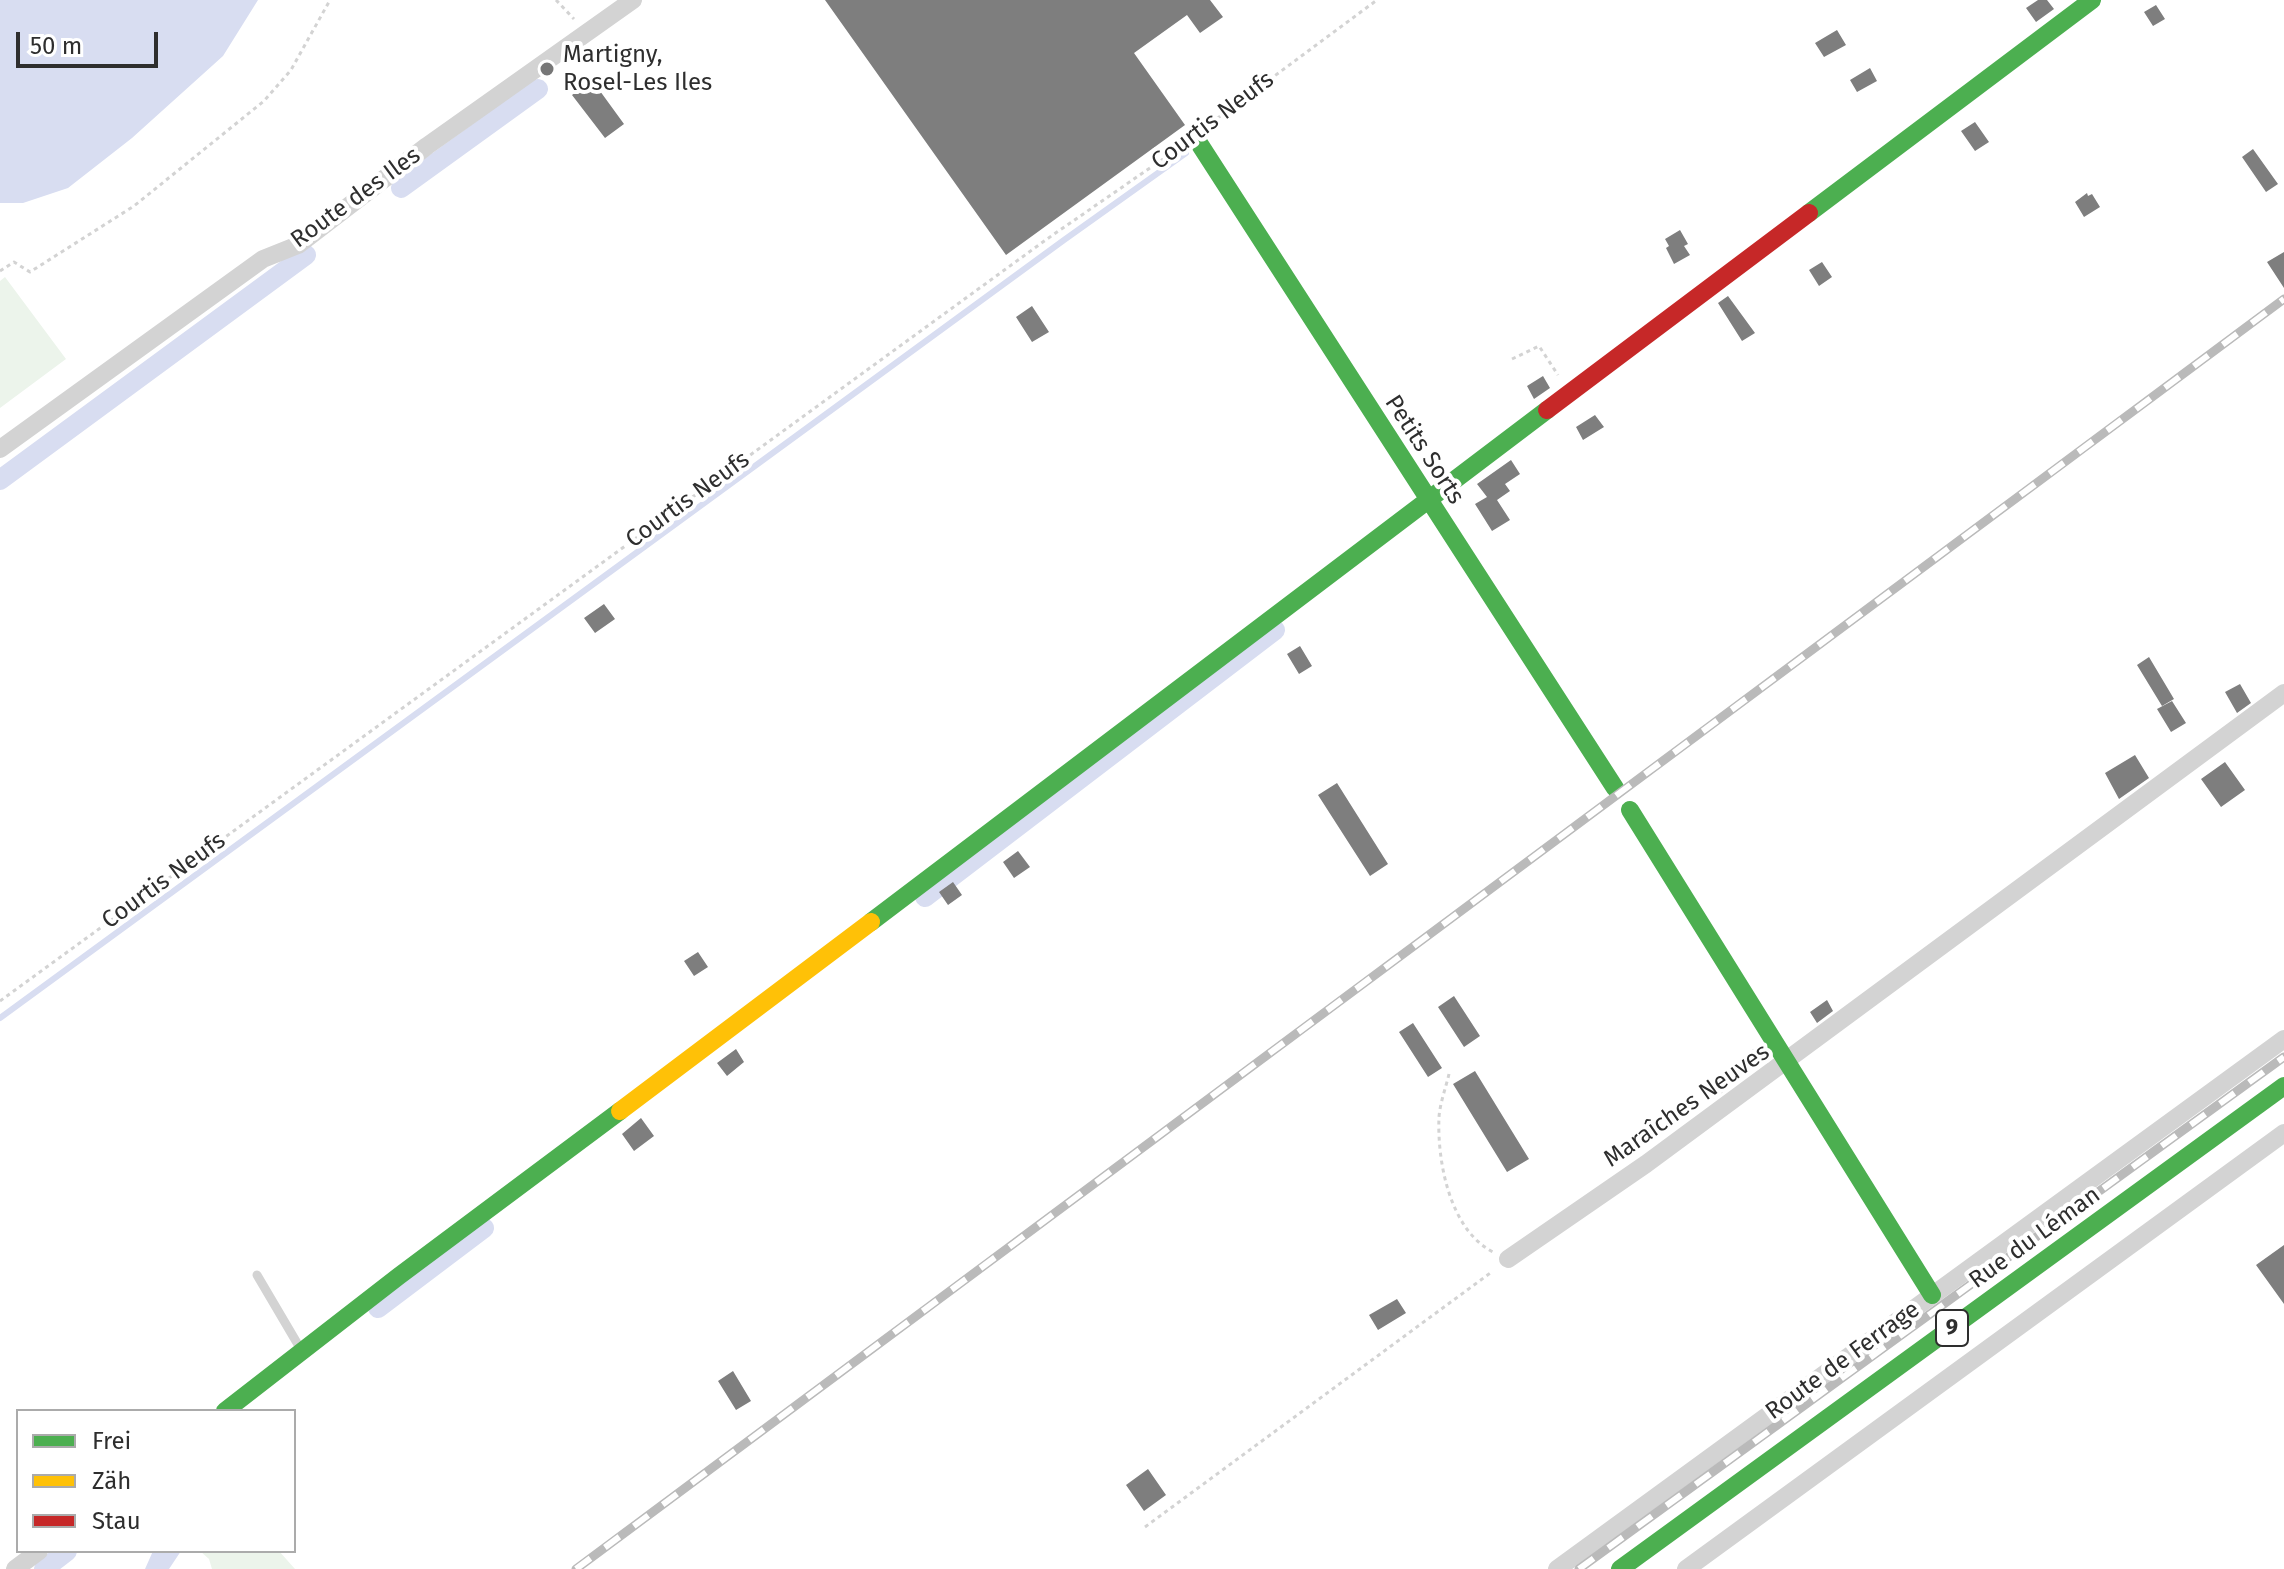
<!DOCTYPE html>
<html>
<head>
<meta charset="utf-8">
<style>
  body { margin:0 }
  #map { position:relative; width:2284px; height:1569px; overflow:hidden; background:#fff; font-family:"Fira Sans",sans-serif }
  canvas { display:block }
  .legend { position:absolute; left:16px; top:1409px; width:280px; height:144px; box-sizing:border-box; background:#fff; border:2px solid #ababab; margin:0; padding:10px 14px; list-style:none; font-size:24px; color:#2e2e2e }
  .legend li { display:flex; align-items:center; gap:16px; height:40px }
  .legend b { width:40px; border:2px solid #ababab }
  .scale { position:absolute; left:16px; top:32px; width:142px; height:36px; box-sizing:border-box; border:4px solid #2e2e2e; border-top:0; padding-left:10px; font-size:24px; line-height:28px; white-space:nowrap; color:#2e2e2e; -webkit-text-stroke:6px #fff; paint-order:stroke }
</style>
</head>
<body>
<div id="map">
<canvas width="2284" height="1569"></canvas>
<ul class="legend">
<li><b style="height:10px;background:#4caf50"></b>Frei</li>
<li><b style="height:10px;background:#ffc107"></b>Zäh</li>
<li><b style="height:10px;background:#c62828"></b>Stau</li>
</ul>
<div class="scale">50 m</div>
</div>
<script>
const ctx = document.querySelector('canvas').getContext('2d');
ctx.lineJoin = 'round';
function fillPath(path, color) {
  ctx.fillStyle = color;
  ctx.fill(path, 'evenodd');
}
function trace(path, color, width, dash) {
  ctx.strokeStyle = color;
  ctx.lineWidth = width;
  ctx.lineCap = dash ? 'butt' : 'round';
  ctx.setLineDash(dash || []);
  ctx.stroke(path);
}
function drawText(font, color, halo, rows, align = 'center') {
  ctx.font = font + ' "Fira Sans",sans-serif';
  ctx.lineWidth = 8;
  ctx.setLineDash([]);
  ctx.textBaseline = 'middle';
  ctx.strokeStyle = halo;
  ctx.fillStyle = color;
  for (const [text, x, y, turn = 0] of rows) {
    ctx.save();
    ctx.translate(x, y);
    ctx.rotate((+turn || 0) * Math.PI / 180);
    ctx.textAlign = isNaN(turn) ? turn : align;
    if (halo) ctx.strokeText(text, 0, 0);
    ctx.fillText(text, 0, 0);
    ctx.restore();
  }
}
fillPath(new Path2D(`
  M5 277 66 359 0 408V281Z
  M200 1551H279L295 1569H212L209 1559Z`), '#ecf4eb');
fillPath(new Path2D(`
  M0 0H258L223 56 132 138 68 188 23 203H0Z
  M153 1551H181L169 1569H145Z`), '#d8ddf1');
trace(new Path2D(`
  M0 1018 1064 240 1186 153`), '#d8ddf1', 6);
trace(new Path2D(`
  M401 188 538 89
  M0 480 306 255
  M925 897 1275 630
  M378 1308 484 1228
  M44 1569 67 1551`), '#d8ddf1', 20);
fillPath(new Path2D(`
  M825 0H1210L1223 17 1200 33 1187 15 1134 53 1185 125 1006 255Z
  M2038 0H2047L2054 9 2036 22 2026 8Z
  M2156 5 2165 19 2153 26 2144 12Z
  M1837 30 1846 45 1824 57 1815 43Z
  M1870 68 1877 81 1857 92 1850 80Z
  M592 80 624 124 605 138 572 95Z
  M1975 122 1989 142 1975 151 1961 131Z
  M2253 149 2278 184 2266 192 2242 157Z
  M2087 193 2088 196 2092 194 2100 207 2084 217 2075 202Z
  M1680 230 1688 244 1684 246 1690 255 1674 264 1666 248 1669 246 1665 239Z
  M2284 252V288L2267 262Z
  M1822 262 1832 277 1819 286 1809 270Z
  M1728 296 1755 333 1742 341 1718 303Z
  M1032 306 1049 332 1032 342 1016 317Z
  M1543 376 1550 388 1534 399 1527 386Z
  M1595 415 1604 427 1583 440 1576 427Z
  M1511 460 1520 474 1505 484 1510 491 1497 500 1510 520 1492 531 1475 504 1487 497 1477 484Z
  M604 604 615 619 595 633 584 618Z
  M1300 646 1312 666 1299 674 1287 654Z
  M2149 657 2174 699 2162 706 2137 665Z
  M2240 684 2251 703 2237 713 2225 692Z
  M2172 701 2186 723 2171 732 2157 709Z
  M2135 755 2149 778 2119 799 2105 773Z
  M2225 762 2245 790 2221 807 2201 779Z
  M1337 783 1388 864 1370 876 1318 795Z
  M1018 851 1030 867 1014 878 1003 862Z
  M953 882 962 895 948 905 939 892Z
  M698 952 708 967 694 976 684 961Z
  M1454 996 1480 1036 1464 1047 1438 1007Z
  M1827 1000 1833 1011 1817 1023 1810 1012Z
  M1413 1023 1442 1068 1428 1077 1399 1032Z
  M1758 1046 1766 1058 1749 1070 1741 1058Z
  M736 1049 744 1062 727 1076 717 1063Z
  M1475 1071 1529 1159 1507 1172 1453 1084Z
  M1718 1077 1726 1090 1713 1099 1705 1085Z
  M641 1118 654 1136 634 1151 622 1134Z
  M2284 1245V1304L2256 1265Z
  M1397 1299 1406 1313 1378 1330 1369 1315Z
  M733 1371 751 1401 736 1410 718 1381Z
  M1148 1469 1166 1495 1144 1511 1126 1485Z`), '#7e7e7e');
trace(new Path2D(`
  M556 0 574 19
  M1211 123 1377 0
  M0 271 14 262 30 272 134 206 264 101 291 70 330 0
  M1512 359 1539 346 1558 375
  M0 1001 1047 239 1176 150
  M1449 1074C1446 1087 1440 1103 1439 1117 1437 1162 1450 1230 1493 1252
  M1145 1527 1493 1271`), '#d3d3d3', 3, [4, 4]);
trace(new Path2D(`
  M257 1275 300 1348`), '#d3d3d3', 9);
trace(new Path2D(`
  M0 449 263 259 298 245 427 146 633 0
  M1508 1259 1646 1164 2284 693
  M15 1569 39 1551
  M1557 1569 2284 1039
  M1686 1569 2284 1133`), '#d3d3d3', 18);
trace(new Path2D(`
  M1195 137 1615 788
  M1809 213 2092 0
  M1630 810 1932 1295
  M871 922 1547 410
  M225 1411 399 1276 620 1111
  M1620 1569 2284 1086`), '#4caf50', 18);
trace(new Path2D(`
  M620 1111 871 922`), '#ffc107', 18);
trace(new Path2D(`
  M1547 410 1809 213`), '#c62828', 18);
const rail = new Path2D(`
  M576 1569 2284 299
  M1579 1569 2284 1057`);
trace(rail, '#bababa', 9);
trace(rail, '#fff', 6, [18]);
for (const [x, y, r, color] of [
  [547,69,8,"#777"]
]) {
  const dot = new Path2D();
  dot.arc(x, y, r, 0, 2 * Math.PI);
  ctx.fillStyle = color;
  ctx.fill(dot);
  trace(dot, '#fff', 3);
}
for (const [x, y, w] of [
  [1952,1328,32]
]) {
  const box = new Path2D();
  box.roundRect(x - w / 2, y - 18, w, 36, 6);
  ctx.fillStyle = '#fff';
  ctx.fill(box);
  trace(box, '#2e2e2e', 2);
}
drawText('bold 22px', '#2e2e2e', null, [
  ["9",1952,1328]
]);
drawText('24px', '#2e2e2e', '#fff', [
  ["Martigny,",563,55],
  ["Rosel-Les Iles",563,83]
], 'left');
drawText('24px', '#2e2e2e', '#fff', [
  ["Courtis Neufs",1213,121,-37],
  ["Route des Iles",356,198,-36],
  ["Petits Sorts",1424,450,57],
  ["Courtis Neufs",688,500,-36],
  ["Courtis Neufs",164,881,-36],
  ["Maraîches Neuves",1687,1106,-35],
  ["Rue du Léman",2035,1238,-36],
  ["Route de Ferrage",1843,1361,-36]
]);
</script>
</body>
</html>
